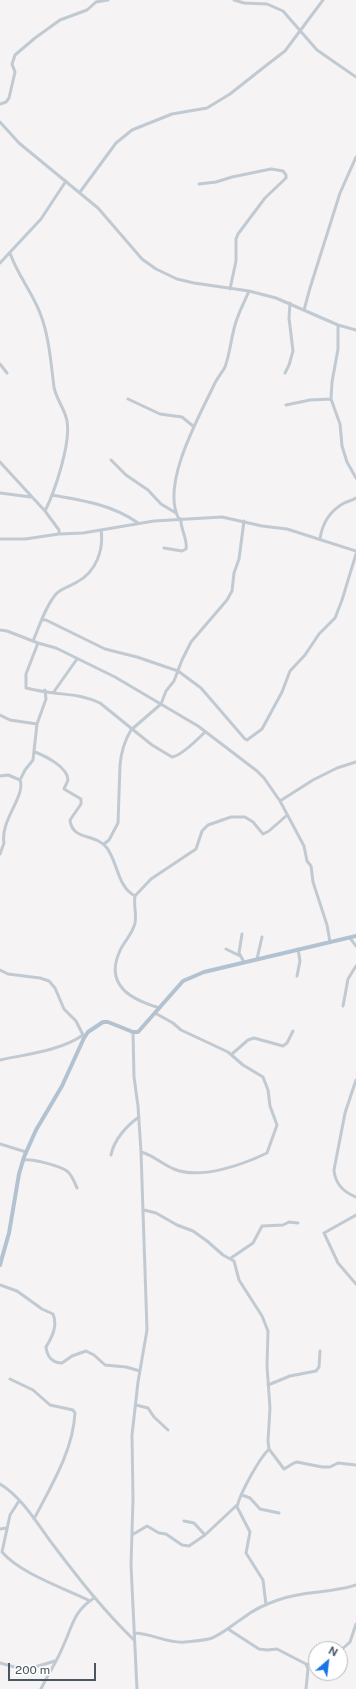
<!DOCTYPE html>
<html>
<head>
<meta charset="utf-8">
<style>
  body { margin:0 }
  #map { position:relative; width:356px; height:1689px; overflow:hidden; background:#f5f3f3; font-family:"Public Sans",sans-serif }
  canvas { display:block }
  .north { position:absolute; left:308px; top:1641px; width:40px; height:40px; box-sizing:border-box; background:#fff; border:1px solid #b7bbc0; border-radius:50%; rotate:28deg; font-size:11px; font-weight:700; line-height:16px; text-align:center; color:#4a5661 }
  .north::after { content:''; display:block; margin:auto; width:14px; height:18px; background:#1a73e8; clip-path:polygon(50% 0,100% 100%,50% 72%,0 100%) }
  .scale { position:absolute; left:8px; top:1663px; width:88px; height:18px; box-sizing:border-box; border:2px solid #4a5661; border-top:0; padding-left:5px; font-size:12px; line-height:14px; white-space:nowrap; color:#4a5661; -webkit-text-stroke:3px #fff; paint-order:stroke }
</style>
</head>
<body>
<div id="map">
<canvas width="356" height="1689"></canvas>
<div class="north">N</div>
<div class="scale">200 m</div>
</div>
<script>
const ctx = document.querySelector('canvas').getContext('2d');
ctx.lineJoin = 'round';
function trace(path, color, width, dash) {
  ctx.strokeStyle = color;
  ctx.lineWidth = width;
  ctx.lineCap = dash ? 'butt' : 'round';
  ctx.setLineDash(dash || []);
  ctx.stroke(path);
}
trace(new Path2D(`
  M234 0 244 3 267 4 283 11 317 50 356 77
  M0 104 6 102 9 98 15 72 12 64 15 55 35 38 60 20 87 10 96 2 108 0
  M0 122 19 143 98 208 142 259 156 269 177 279 194 283 249 291 276 298 338 325 356 330
  M199 184 216 182 232 177 271 169 283 171 286 175V178L265 198 238 234 236 239V261L230 289
  M80 192 116 143 132 130 172 114 207 108 230 94 268 64 285 51 323 0
  M10 253C17 274 32 292 40 313 49 335 51 364 54 387 56 399 65 409 67 421 71 443 55 491 45 511
  M0 263 41 219 66 181
  M304 310 310 288 340 193 356 157
  M338 325V349L332 382 331 399 340 424 342 446 347 462 356 478
  M0 364 7 373
  M285 373 289 365 293 351 289 318 290 303
  M128 399 160 414 182 417 193 426
  M286 405 310 400 331 399
  M111 460 126 475 148 490 161 504 176 513
  M0 462 45 511 59 530V534
  M0 493 31 497
  M52 495C82 500 113 505 138 523
  M179 519C160 485 199 417 214 385 217 378 222 373 225 367 230 353 231 339 235 325 238 314 244 303 249 291
  M0 539H25L59 534 83 533 154 521 222 517 262 526 287 529 356 551
  M320 539C322 524 330 511 344 503 348 501 352 501 356 498
  M164 548 182 551 186 549C188 539 180 529 181 519
  M42 620H46L105 649 137 657 178 671 201 688 245 739 247 740 262 729 282 692 290 671 305 655 319 634 335 618 342 600 356 554
  M0 630 7 631 38 643 56 648 115 677 198 726 257 771 264 778 280 801 304 846 307 861 311 866 313 882 327 925 330 942
  M33 641C40 625 45 607 56 594 62 588 69 587 77 582 96 572 104 550 101 530
  M38 643 26 674V688C35 690 45 692 54 693 71 695 83 695 100 703L152 745 172 757C181 756 198 739 205 732
  M53 693 77 659
  M0 715 10 720 37 724
  M35 752C45 756 68 767 68 780 67 783 65 786 64 789L81 799V804L70 820C72 841 96 833 107 848 118 863 117 886 135 896
  M0 776 8 775 20 780
  M280 801 313 780 337 768 356 762
  M104 844 109 840 118 823 120 765C121 753 125 740 131 730L161 704 166 691 174 681 182 660 191 642 227 600 232 591 234 573 239 559 244 521
  M0 854 4 843C0 820 26 796 20 780L25 770 33 760 37 724 46 699 45 690
  M242 934 239 953 244 962
  M350 938 356 946
  M226 949 240 956
  M257 959 262 937
  M0 970 8 974 40 978 49 981 55 988 64 1009 76 1021 83 1035
  M297 976 300 961 298 949
  M343 1006 348 979 356 966
  M160 1008C132 1000 105 986 119 953 122 944 131 936 134 926 138 918 133 905 135 896L151 879 196 849 202 831 208 825 231 817H245L253 822 263 834 269 831 286 816
  M133 1032 134 1077 138 1106 141 1152 147 1330 138 1382 132 1435 133 1499 131 1565 137 1689
  M232 1054 248 1040 254 1038 283 1046 287 1043 293 1031
  M0 1060C27 1054 60 1051 83 1035
  M356 1080 345 1113 334 1170C335 1183 343 1192 356 1197
  M0 1144 26 1152
  M141 1152C153 1155 162 1164 174 1169 200 1180 242 1165 267 1153L277 1125 270 1106 268 1090 263 1077 243 1065 228 1052 181 1030 173 1023 155 1013
  M111 1155C114 1140 126 1126 139 1117
  M23 1160C31 1158 60 1166 67 1171 72 1175 75 1183 77 1188
  M144 1210 156 1213 177 1225 193 1231 207 1241 223 1255 234 1261 239 1280 262 1316 268 1331 267 1366 270 1408 268 1441 269 1449C259 1459 240 1493 237 1507L250 1532 246 1553 263 1580 266 1605
  M356 1215 324 1233 338 1263 356 1284
  M231 1258 253 1243 262 1226 283 1225 289 1222 298 1223
  M0 1285 17 1291 42 1309 53 1314C58 1326 52 1337 46 1347 47 1356 52 1363 62 1363L72 1356 86 1351 94 1355 105 1365 126 1367 140 1371
  M10 1379 33 1390 50 1405 73 1410 75 1413C73 1451 51 1486 34 1519
  M268 1385 290 1376 316 1371 319 1367 320 1351
  M136 1405 148 1408 154 1417 168 1430
  M269 1449 284 1469 294 1463 297 1462 322 1467H330L338 1463 356 1465
  M0 1484C23 1498 38 1525 54 1546 79 1579 104 1611 134 1640
  M242 1495 250 1498 260 1509 279 1513
  M19 1501 10 1515 2 1552C21 1574 64 1588 90 1601
  M184 1521 194 1523 205 1535
  M0 1529 6 1528
  M132 1535 147 1526 159 1533 166 1534 182 1545 189 1546 205 1535 237 1505
  M228 1629 259 1649 267 1650 277 1649 306 1664 308 1669 306 1689
  M134 1633C152 1633 167 1644 185 1642 193 1641 204 1641 212 1638 224 1633 232 1625 243 1618 253 1610 266 1604 278 1600 304 1590 330 1594 356 1585
  M340 1651 350 1642 356 1624
  M0 1663 25 1670 55 1661
  M306 1664 316 1665
  M41 1689C48 1674 58 1660 64 1644 73 1624 74 1611 94 1598`), '#c1cad2', 3);
trace(new Path2D(`
  M0 1265 9 1233 19 1174 24 1157 36 1130 62 1086 84 1038 88 1032 103 1022H108L133 1032H138L183 981 204 972 356 936`), '#b3c2d1', 4);
</script>
</body>
</html>
